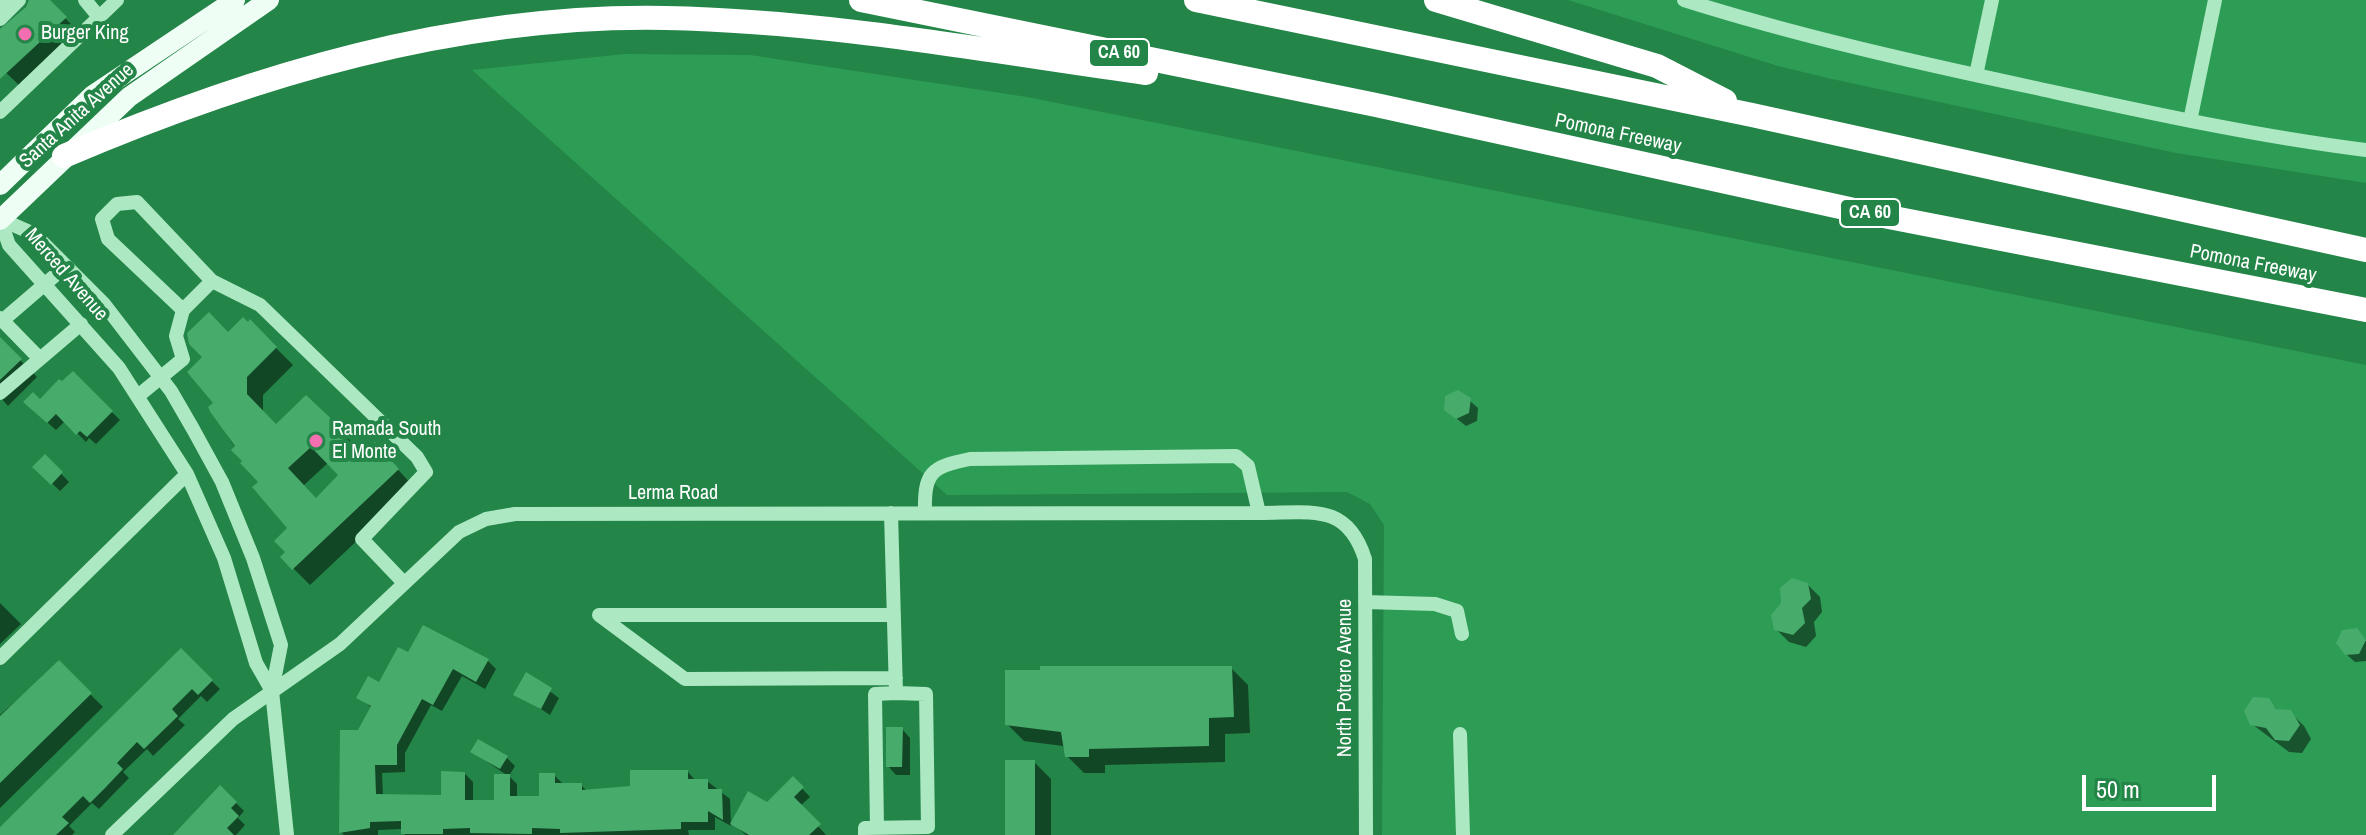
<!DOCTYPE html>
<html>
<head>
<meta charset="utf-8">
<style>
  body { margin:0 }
  #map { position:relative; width:2366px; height:835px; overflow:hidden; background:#238547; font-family:"Archivo Narrow",sans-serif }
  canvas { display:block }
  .scale { position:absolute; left:2082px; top:775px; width:134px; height:36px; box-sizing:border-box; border:4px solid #fff; border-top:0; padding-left:10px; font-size:24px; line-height:28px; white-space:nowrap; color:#fff; -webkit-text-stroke:6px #238547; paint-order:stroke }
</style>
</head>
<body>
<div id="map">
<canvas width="2366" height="835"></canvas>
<div class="scale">50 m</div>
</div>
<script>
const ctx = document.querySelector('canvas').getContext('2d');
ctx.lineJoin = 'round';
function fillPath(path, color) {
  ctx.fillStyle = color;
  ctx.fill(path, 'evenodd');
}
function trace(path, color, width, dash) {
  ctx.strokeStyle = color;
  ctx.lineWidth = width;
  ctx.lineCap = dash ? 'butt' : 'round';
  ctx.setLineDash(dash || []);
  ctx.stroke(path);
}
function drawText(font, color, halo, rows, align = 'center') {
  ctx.font = font + ' "Archivo Narrow",sans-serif';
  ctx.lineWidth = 8;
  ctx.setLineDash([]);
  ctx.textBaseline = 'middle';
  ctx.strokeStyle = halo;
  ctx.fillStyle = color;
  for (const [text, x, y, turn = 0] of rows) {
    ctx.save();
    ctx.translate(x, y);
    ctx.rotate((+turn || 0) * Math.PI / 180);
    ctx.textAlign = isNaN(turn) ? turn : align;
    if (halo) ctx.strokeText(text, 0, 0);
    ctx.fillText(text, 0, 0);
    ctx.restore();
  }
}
fillPath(new Path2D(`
  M1568 0H2366V183L2176 153 1832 79 1778 66Z
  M625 54 750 55 1027 97 2366 365V835H1382L1384 525 1370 504 1347 492 947 495 472 70Z`), '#2d9d55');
fillPath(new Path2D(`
  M32 0H47L79 32 20 86 0 67V32L8 28Z
  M250 322 293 365 263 395V413L276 427 306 398 355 445 352 448 362 458 391 462 414 487 310 585 282 557 288 552 290 528 227 435 229 433 215 403 229 334ZM329 462 341 475 316 500 303 486Z
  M0 340 37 377 8 406 0 397Z
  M73 374 120 420 96 444 89 438 86 442 65 421 56 430 33 410Z
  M1469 400 1478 408 1477 421 1466 426 1446 410Z
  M45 457 69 482 60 491 35 467Z
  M1807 584 1820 597 1822 612 1814 622 1816 636 1806 647 1789 642 1776 629 1783 604Z
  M0 603 21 624 0 644Z
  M424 627 488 661 496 669 485 689 462 676 442 711 431 705 405 753V772L382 773 383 796 443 797 465 774 473 782V802H496L508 776 473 752 507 758 515 766 509 776 517 784V798H541L554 775 562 783 581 785 588 792 632 788 688 772 696 781H707L730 799 731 826 715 817V830H688L689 835H405L403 829 378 830V835H344L341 832 359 732 372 708 359 697 379 685 409 655Z
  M2356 630 2366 640V661L2355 662 2346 654Z
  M181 651 220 689 207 702 201 696 178 719 185 725 153 756 147 749 123 772 129 778 99 809 92 803 69 826 75 832 72 835H0V829Z
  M59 663 103 707 0 808V715Z
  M1231 668 1248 685 1250 733 1225 734V762L1105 765V773H1084L1067 756 1063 746 1024 741 1007 724Z
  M527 675 559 698 550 715 515 692Z
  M2268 700 2279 712H2290L2304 726 2311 739 2302 753 2289 752 2252 724Z
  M902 729 910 738V775H896L888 766Z
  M1034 762 1051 779V835H1007Z
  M793 779 810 797 800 806 826 835H746L732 823 767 804Z
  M220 787 244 811 238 818 245 825 236 835H176Z`), '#0007');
fillPath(new Path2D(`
  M29 0H50L67 17 0 79V29L26 7Z
  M209 312 228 332 243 317 248 322 250 319 277 347 247 377V394L276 424 306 395 340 427 337 430 361 455 375 442 399 469 292 570 280 557 285 552 274 541 287 528 252 487 258 482 240 463 242 461 231 450 235 446 211 413 208 407 213 403 187 372 202 357 189 344 187 333ZM311 447 338 475 316 498 288 468Z
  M0 337 22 359 0 380Z
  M73 371 113 411 87 437 80 431 76 435 56 414 47 423 23 402 33 392 40 399 59 379 62 381Z
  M1458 390 1471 398 1469 413 1456 419 1444 410 1445 396Z
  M45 454 63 472 51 485 32 467Z
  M1792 578 1808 583 1811 599 1802 608 1805 623 1793 635 1774 630 1771 615 1781 603 1780 588Z
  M423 625 489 659 476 682 453 669 433 705 422 699 397 745V765H375L376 794 441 795V771L465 772V800H494V774H510V796H539V773H555V783H582V790L630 786V770H688V779H708V789H722L723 820 708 811V822H681V829L560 833V829L532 828V834L470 833V828L443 829V834H401V821L370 822V828L339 833 340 730H358L371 706 356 698 368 676 379 682 398 647 408 652Z
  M2357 628 2366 640 2359 654 2345 655 2336 643 2342 630Z
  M181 648 213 680 198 695 192 689 172 709 178 716 144 749 137 742 117 763 123 769 105 788 90 803 83 796 62 817 69 823 56 835H0V827Z
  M59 660 92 693 0 783V716Z
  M1040 666H1232L1234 717 1209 718V746L1089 749V757H1065L1061 732 1005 725V670H1040Z
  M526 672 552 688 541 709 513 695Z
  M2253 697 2269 698 2276 709 2291 710 2300 725 2289 741 2275 740 2266 728 2250 725 2244 711Z
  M886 727H903L902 767H886Z
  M478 739 508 756 500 769 470 752Z
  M1005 760H1035V835H1005Z
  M793 776 804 787 794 797 821 824 809 835H749L730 824 748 791 767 802Z
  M220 785 237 802 231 808 239 816 227 828 234 835H173Z`), '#47ab6b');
trace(new Path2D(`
  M85 0 99 17
  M1684 0C1798 36 1914 62 2031 87 2142 111 2253 136 2366 150
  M0 3 3 0
  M0 19 19 0
  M1976 75 1992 0
  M0 112 117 0
  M2190 121 2215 0
  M0 219 9 245 119 368 187 474 224 558 256 663 272 691 287 835
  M0 219 34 234 104 304 171 391 193 429 222 482 253 558 281 645 272 691
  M212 281 183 310 108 239 102 219 117 204 137 202 212 281 260 305 417 457 426 472 362 539 404 583
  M0 318 40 359
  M2 321 66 266
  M0 393 81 324
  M138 396 183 359 176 336 183 310
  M925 513C924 472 931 467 970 459L1236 456 1248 466 1259 513
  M1365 602 1435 604 1457 611 1462 634
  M894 615H599L685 679 896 678
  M0 658 187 474
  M1460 734 1463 835
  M877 828 875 694 896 693
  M112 835 233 719 340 644 459 532 486 519 515 514 1259 513C1311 513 1347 502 1365 559L1366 835
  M865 835V828L928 827 926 694 896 693 891 513`), '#ace8c2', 14);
trace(new Path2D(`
  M0 185 93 95 235 0
  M0 220 129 97 269 0`), '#effef5', 20);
trace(new Path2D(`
  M861 0 1376 105 1863 212 2366 310
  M1196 0 1752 115 2366 250
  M1436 0 1657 66 1725 101
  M64 156C254 75 456 14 666 18 827 21 987 51 1146 73`), '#fff', 24);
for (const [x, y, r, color] of [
  [25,34,8,"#f36faf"],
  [316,441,8,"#f36faf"]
]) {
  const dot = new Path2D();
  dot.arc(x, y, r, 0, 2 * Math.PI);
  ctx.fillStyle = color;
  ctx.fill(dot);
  trace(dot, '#238547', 3);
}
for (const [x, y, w] of [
  [1119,53,60],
  [1870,213,60]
]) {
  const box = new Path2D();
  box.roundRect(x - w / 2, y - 14, w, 28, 6);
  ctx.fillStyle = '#238547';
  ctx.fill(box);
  trace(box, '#fff', 2);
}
drawText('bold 18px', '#fff', null, [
  ["CA 60",1119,53],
  ["CA 60",1870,213]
]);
drawText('20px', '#fff', '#238547', [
  ["Burger King",41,34],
  ["Ramada South",332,430],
  ["El Monte",332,453]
], 'left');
drawText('20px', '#fff', '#238547', [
  ["Santa Anita Avenue",77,116,-42],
  ["Pomona Freeway",1618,134,12],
  ["Pomona Freeway",2253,264,11],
  ["Merced Avenue",66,275,49],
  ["Lerma Road",673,494],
  ["North Potrero Avenue",1346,678,-90]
]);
</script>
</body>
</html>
